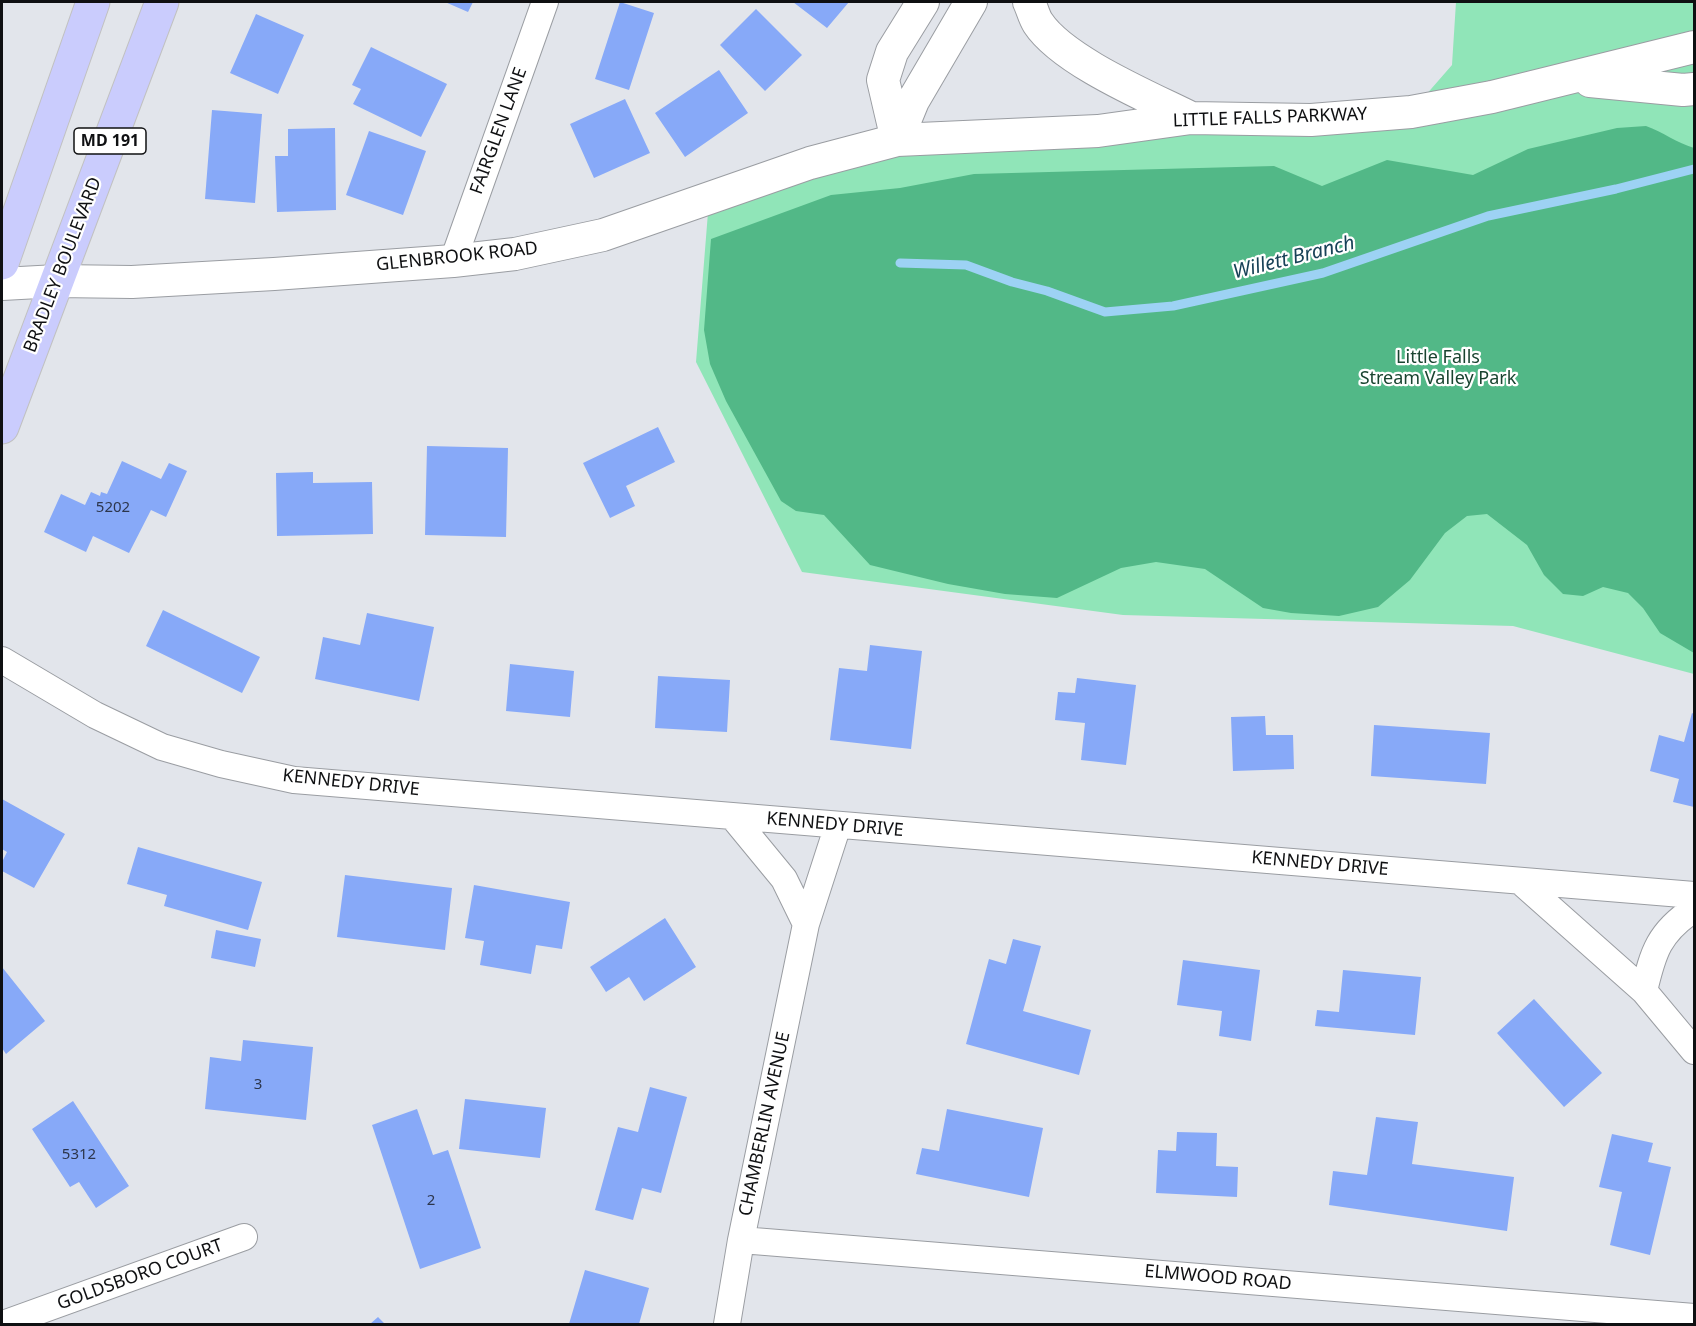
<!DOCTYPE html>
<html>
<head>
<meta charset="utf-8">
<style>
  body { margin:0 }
  #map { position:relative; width:1696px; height:1326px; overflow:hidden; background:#e2e5eb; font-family:"Noto Sans",sans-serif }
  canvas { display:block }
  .frame { position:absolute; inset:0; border:3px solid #0f1012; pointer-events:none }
</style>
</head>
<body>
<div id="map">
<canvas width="1696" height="1326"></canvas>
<div class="frame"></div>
</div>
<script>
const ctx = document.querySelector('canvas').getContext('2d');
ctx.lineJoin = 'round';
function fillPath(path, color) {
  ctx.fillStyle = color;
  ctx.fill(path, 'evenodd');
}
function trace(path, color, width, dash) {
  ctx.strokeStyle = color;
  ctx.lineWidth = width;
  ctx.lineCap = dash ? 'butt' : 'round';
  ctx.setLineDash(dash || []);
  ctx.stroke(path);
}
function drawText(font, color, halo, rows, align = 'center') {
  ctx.font = font + ' "Noto Sans",sans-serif';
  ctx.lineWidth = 4.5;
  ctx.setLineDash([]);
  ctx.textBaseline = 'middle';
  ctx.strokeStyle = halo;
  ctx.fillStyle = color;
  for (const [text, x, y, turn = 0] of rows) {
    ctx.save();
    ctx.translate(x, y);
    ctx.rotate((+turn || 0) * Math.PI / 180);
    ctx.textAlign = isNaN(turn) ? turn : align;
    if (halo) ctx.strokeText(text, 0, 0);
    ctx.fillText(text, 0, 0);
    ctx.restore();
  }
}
fillPath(new Path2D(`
  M1456 2H1694V674L1513 626 1123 615 802 572 696 362 709 200 897 140 1411 112 1452 65Z`), '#90e5b8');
fillPath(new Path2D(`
  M1646 126C1663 132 1677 143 1694 148V653L1660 633 1643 608 1628 593 1603 587 1583 596 1563 594 1544 575 1527 545 1487 514 1467 516 1445 533 1410 580 1378 607 1339 616 1291 613 1263 608 1205 569 1156 562 1121 568 1057 598 1005 594 948 584 870 565 824 515 796 511 781 501 726 401 710 364 704 330 711 239 831 195 900 188 974 174 1274 166 1322 186 1387 160 1473 175 1528 149 1617 128Z`), '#52b887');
trace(new Path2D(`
  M900 263 966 265 1012 282 1047 291 1105 312 1173 306 1323 273 1488 216 1616 189 1694 169`), '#9dd2f4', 9);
fillPath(new Path2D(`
  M445 2H473L468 12Z
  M620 2 654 13 629 90 595 79Z
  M793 2H849L827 28Z
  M756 9 802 55 765 91 720 45Z
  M256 14 304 35 278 94 230 73Z
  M371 47 447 84 421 137 353 104 361 89 352 85Z
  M719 70 748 113 685 157 655 113Z
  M625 99 650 153 594 178 570 124Z
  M212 110 262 114 255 203 205 199Z
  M335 128 336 210 277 212 275 156H288V129Z
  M369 131 426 151 403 215 346 195Z
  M658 427 675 462 626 486 635 506 610 518 583 463Z
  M427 446 508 448 506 537 425 535Z
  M122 461 161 479 169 463 187 471 166 517 151 510 129 553 93 536 86 552 44 532 61 494 85 505 91 492 100 496 101 492 107 494Z
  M313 472V483L372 482 373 534 277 536 276 473Z
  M163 610 260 657 242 693 146 646Z
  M367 613 434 627 419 701 315 679 323 637 360 645Z
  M870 645 922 651 911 749 830 740 839 668 867 671Z
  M510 664 574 671 570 717 506 711Z
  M658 676 730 680 727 732 655 728Z
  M1077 678 1136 685 1126 765 1081 760 1085 723 1055 720 1058 692 1075 693Z
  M1692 713 1694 714V807L1673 802 1679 779 1650 771 1659 735 1684 742Z
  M1265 716 1266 735H1293L1294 769 1233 771 1231 717Z
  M1374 725 1490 733 1486 784 1371 776Z
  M2 799 65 834 34 888 2 871V862L7 852 2 849Z
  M138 847 262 882 248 930 164 906 167 895 127 884Z
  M345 875 452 888 445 950 337 937Z
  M474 885 570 902 562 949 536 945 531 974 480 965 484 941 465 938Z
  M665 918 696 967 644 1001 629 977 606 992 590 967Z
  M216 930 261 939 255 967 211 958Z
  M1013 939 1041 946 1023 1011 1091 1030 1079 1075 966 1044 989 959 1006 964Z
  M1183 960 1260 970 1251 1041 1219 1036 1222 1011 1177 1005Z
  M2 967 45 1021 6 1054 2 1048Z
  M1343 970 1421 977 1415 1035 1315 1026 1317 1010 1339 1012Z
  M1534 999 1602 1073 1564 1107 1497 1033Z
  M243 1040 313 1047 306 1120 205 1109 210 1057 241 1061Z
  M650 1087 687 1097 661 1193 642 1188 633 1220 595 1210 618 1127 638 1132Z
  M465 1099 546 1108 540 1158 459 1149Z
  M73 1101 129 1186 96 1208 79 1182 70 1187 32 1129Z
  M417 1109 433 1155 448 1150 481 1248 420 1269 372 1125Z
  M947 1109 1043 1128 1029 1197 916 1174 922 1148 939 1151Z
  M1376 1117 1418 1122 1412 1164 1514 1177 1507 1231 1329 1205 1333 1171 1367 1175Z
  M1177 1132 1217 1133 1216 1166 1238 1167 1237 1197 1156 1193 1158 1150 1176 1151Z
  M1612 1134 1653 1143 1648 1162 1671 1167 1650 1255 1610 1245 1622 1192 1599 1187Z
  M585 1270 649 1288 639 1324H569Z
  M378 1317 385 1324H370Z`), '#87a9f8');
const minor = new Path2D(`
  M453 261 545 2
  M2 660 95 715 162 747 221 764 294 780 1694 895
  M733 817 784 879 806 924
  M1520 881 1644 991 1694 1051
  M1644 991C1653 952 1659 932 1694 909
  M741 1240 1694 1317
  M3 1324 244 1237
  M727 1324 741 1240 806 924 838 825`);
const tertiary = new Path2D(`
  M1029 2C1032 8 1034 17 1038 23 1063 61 1149 97 1191 118
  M1590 81 1683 90 1694 89
  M897 140 913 101 971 2
  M897 140 883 80 892 52 923 2
  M2 284 57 281 132 282 274 274 453 261 515 254 603 235 810 163 897 140 1098 131 1191 118 1311 120 1411 112 1492 97 1694 47`);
const primary = new Path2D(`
  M2 263 93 2
  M2 427 162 2`);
trace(minor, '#9a9da2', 28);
trace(tertiary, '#9a9da2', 34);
trace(primary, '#c1c1c1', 35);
trace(minor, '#fff', 26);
trace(tertiary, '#fff', 32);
trace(primary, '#caccfd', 33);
drawText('15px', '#2d364c', null, [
  ["5202",113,508],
  ["3",258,1085],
  ["5312",79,1155],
  ["2",431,1201]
]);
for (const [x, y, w] of [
  [110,141,72]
]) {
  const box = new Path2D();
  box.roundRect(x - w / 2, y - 13, w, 26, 4.5);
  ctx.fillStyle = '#fff';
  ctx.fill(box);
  trace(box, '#0f1012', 1.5);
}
drawText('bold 16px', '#0f1012', null, [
  ["MD 191",110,141]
]);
drawText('18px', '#0f1012', '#fff', [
  ["LITTLE FALLS PARKWAY",1270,118,-2],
  ["FAIRGLEN LANE",499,131,-70],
  ["GLENBROOK ROAD",457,257,-6],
  ["BRADLEY BOULEVARD",63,265,-69],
  ["KENNEDY DRIVE",351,783,6],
  ["KENNEDY DRIVE",835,825,5],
  ["KENNEDY DRIVE",1320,864,5],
  ["CHAMBERLIN AVENUE",765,1124,-78],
  ["GOLDSBORO COURT",140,1275,-20],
  ["ELMWOOD ROAD",1218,1278,5]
]);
drawText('18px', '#194430', '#fff', [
  ["Little Falls",1438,358],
  ["Stream Valley Park",1438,379]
]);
drawText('italic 20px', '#174157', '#fff', [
  ["Willett Branch",1294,258,-14]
]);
</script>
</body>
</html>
